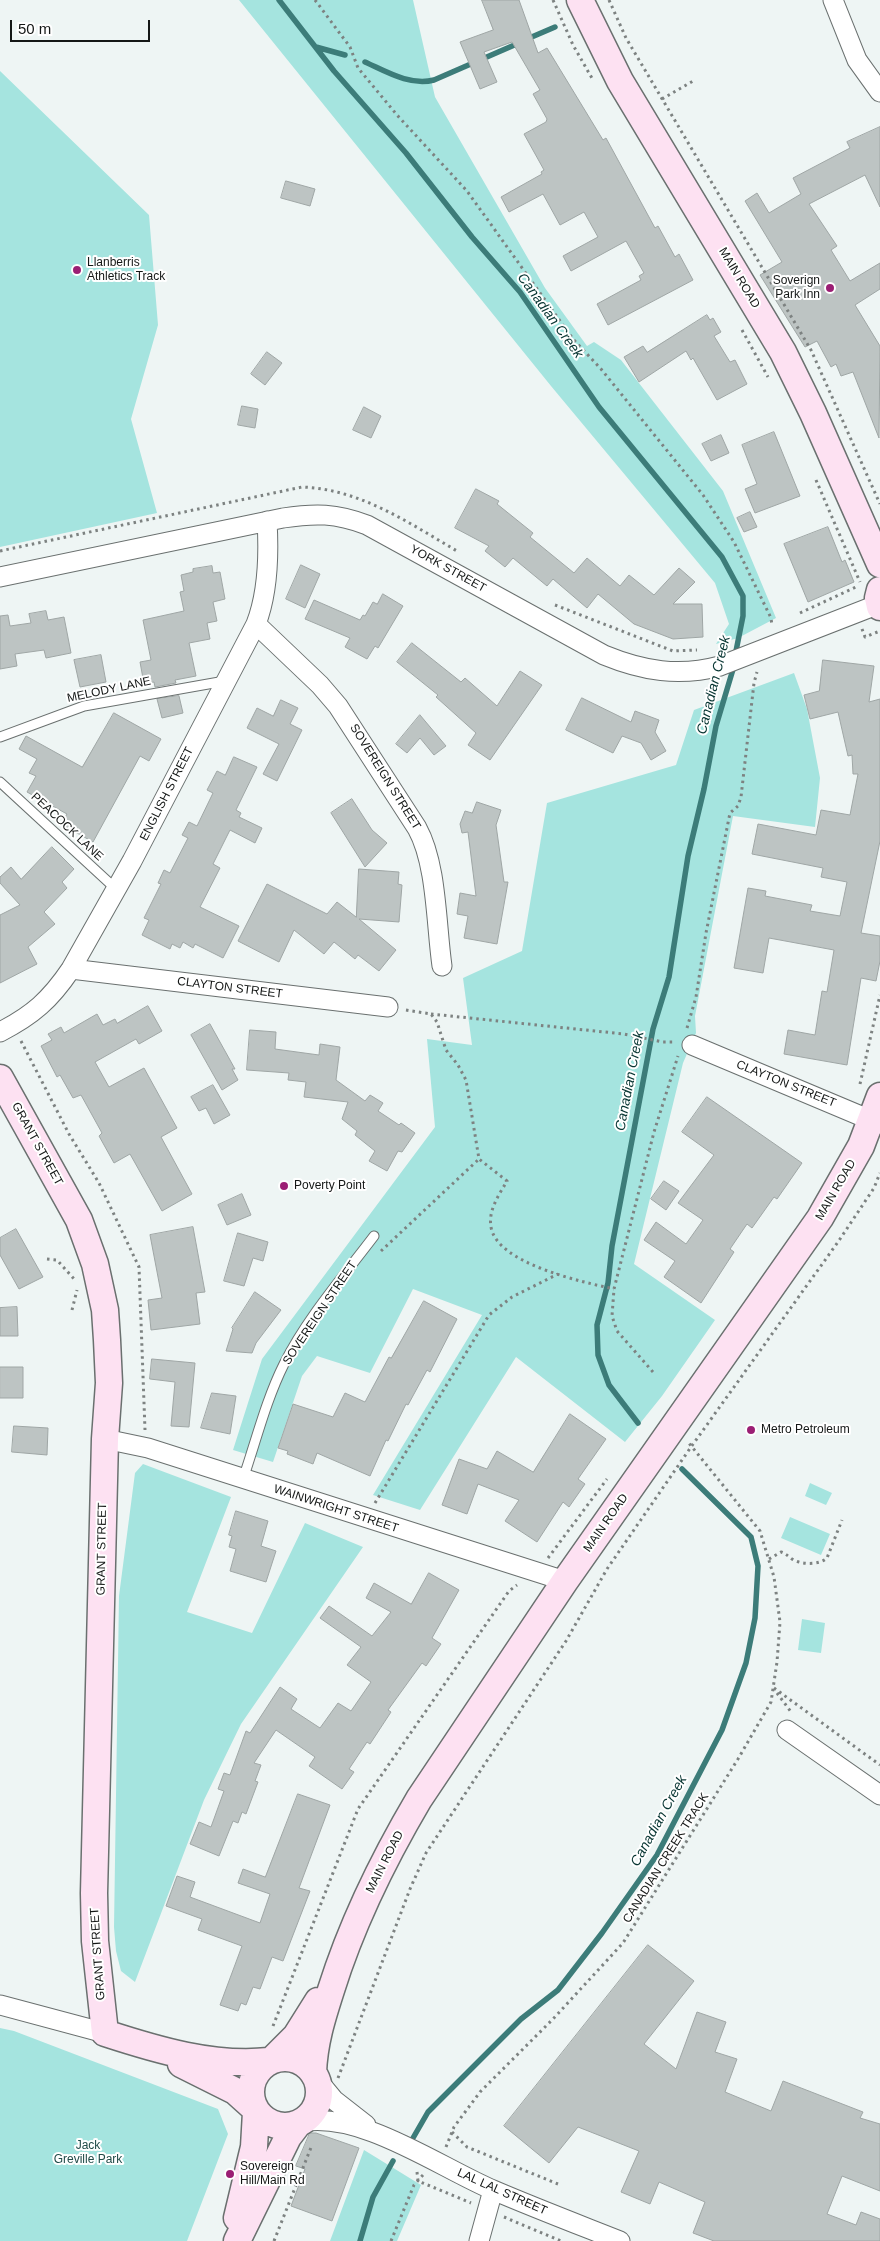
<!DOCTYPE html>
<html>
<head>
<meta charset="utf-8">
<style>
  body { margin:0 }
  #map { position:relative; width:880px; height:2241px; overflow:hidden; background:#eef5f4; font-family:Arial,sans-serif }
  canvas { display:block }
  .scale { position:absolute; left:10px; top:20px; width:140px; height:22px; box-sizing:border-box; border:2px solid #141716; border-top:0; padding-left:6px; font-size:15px; line-height:18px; white-space:nowrap; color:#141716; -webkit-text-stroke:4px #fff; paint-order:stroke }
</style>
</head>
<body>
<div id="map">
<canvas width="880" height="2241"></canvas>
<div class="scale">50 m</div>
</div>
<script>
const ctx = document.querySelector('canvas').getContext('2d');
ctx.lineJoin = 'round';
function fillPath(path, color) {
  ctx.fillStyle = color;
  ctx.fill(path, 'evenodd');
}
function trace(path, color, width, dash) {
  ctx.strokeStyle = color;
  ctx.lineWidth = width;
  ctx.lineCap = dash ? 'butt' : 'round';
  ctx.setLineDash(dash || []);
  ctx.stroke(path);
}
function drawText(font, color, halo, rows, align = 'center') {
  ctx.font = font + ' Arial,sans-serif';
  ctx.lineWidth = 4;
  ctx.setLineDash([]);
  ctx.textBaseline = 'middle';
  ctx.strokeStyle = halo;
  ctx.fillStyle = color;
  for (const [text, x, y, turn = 0] of rows) {
    ctx.save();
    ctx.translate(x, y);
    ctx.rotate((+turn || 0) * Math.PI / 180);
    ctx.textAlign = isNaN(turn) ? turn : align;
    if (halo) ctx.strokeText(text, 0, 0);
    ctx.fillText(text, 0, 0);
    ctx.restore();
  }
}
fillPath(new Path2D(`
  M239 0H413L435 97 545 288 587 346 594 342 621 360 723 491 776 618 738 638 716 644 729 624 715 583 551 386Z
  M0 71 149 215 158 325 131 419 157 513 0 547Z
  M794 673 807 709 820 778 815 827 733 816 695 1016 696 1033 683 1063 634 1264 715 1320 662 1396 625 1442 516 1357 420 1510 373 1495 482 1315 413 1289 370 1373 317 1356 302 1376 273 1462 233 1450 262 1359 435 1127 427 1039 472 1045 463 978 522 951 547 803 676 765 694 710Z
  M143 1464 231 1497 187 1612 252 1633 305 1523 363 1547 241 1724 204 1800 135 1982 121 1971 116 1951 114 1927 119 1596 135 1473Z
  M810 1483 832 1493 826 1505 805 1496Z
  M790 1517 830 1534 821 1555 781 1538Z
  M802 1619 825 1623 821 1653 798 1650Z
  M0 2028 14 2031 218 2109 228 2134 187 2241H0Z
  M364 2150 421 2185 397 2241H330Z`), '#a5e4df');
trace(new Path2D(`
  M279 0 334 71 406 153 472 237 520 292 599 407 722 557 743 596V616L735 656
  M527 39 555 27
  M316 47 345 55
  M365 62C387 72 410 86 434 80L519 43
  M638 1423 609 1385 598 1355 597 1325 608 1283 612 1246 653 1029 669 977 688 856 704 789 716 726 734 666
  M413 2138 428 2112 521 2019 558 1990 602 1933 657 1855 722 1730 746 1663 755 1618 758 1566 751 1537 682 1469
  M360 2241 373 2197 393 2161`), '#3c7c79', 5.5);
const building = new Path2D(`
  M482 0H519L538 53 547 48 603 140 606 138 655 228 658 226 675 257 679 254 693 280 608 325 597 304 641 280 639 276 644 273 626 241 571 271 563 256 598 237 584 212 560 225 543 194 509 212 501 197 542 174 541 172 544 170 524 134 546 122 547 119 533 94 540 90 512 42 484 52 497 82 480 89 460 42 493 30Z
  M880 127V207L865 175 809 204 837 246 831 250 850 281 880 263V289L855 305 880 346 879 438 853 372 841 376 836 364 831 367 817 341 805 347 760 275 782 262 745 201 757 193 769 213 801 194 793 178 850 148 847 142Z
  M286 181 315 189 310 206 281 198Z
  M707 315 710 320 713 318 721 332 714 336 730 362 735 360 747 384 717 400 693 358 691 360 686 351 639 382 624 357 643 346 647 352Z
  M267 352 282 363 265 385 251 374Z
  M242 406 258 409 255 428 238 425Z
  M364 407 381 416 371 438 353 430Z
  M774 432 800 496 755 513 745 489 757 484 742 445Z
  M721 435 729 453 711 461 702 444Z
  M476 489 499 501 497 504 533 533 530 537 574 573 587 558 620 586 629 575 654 595 679 568 695 582 673 604H702L703 637 673 639 634 624 598 594 587 608 553 579 547 586 513 558 505 567 485 551 489 546 455 528Z
  M750 512 757 527 744 532 737 518Z
  M828 527 842 562 845 560 854 582 808 602 784 544Z
  M301 565 320 574 305 608 286 599Z
  M212 566 213 573 220 572 225 599 213 602 217 621 207 623 210 639 189 643 196 676 175 680 176 683 155 687 154 682 144 684 140 662 151 660 143 620 184 611 180 592 184 591 181 575 193 572V569Z
  M383 594 403 606 378 648 375 646 367 659 345 647 350 638 305 619 314 600 360 620 363 615 365 616 373 602 377 604Z
  M46 611 48 620 64 617 71 653 46 658 44 650 15 654 17 666 0 669V616L8 615 10 626 31 623 29 614Z
  M412 643 461 682 465 678 497 706 520 671 542 685 490 760 468 745 476 733 436 697 438 695 397 662Z
  M101 655 106 682 80 687 74 660Z
  M823 660 874 666 869 702 880 699V841L861 933 880 936V961L876 981 861 978 847 1065 784 1054 788 1030 815 1035 822 991 827 992 834 950 769 938 763 973 734 968 748 888 766 891 765 896 812 905 810 911 840 916 847 882 821 877 823 868 752 854 758 824 816 835 821 810 850 815 858 774H853L852 755 848 756 838 712 810 719 804 695 819 691Z
  M179 696 183 713 162 718 157 699Z
  M582 698 631 722 635 711 659 720 655 732 666 751 651 760 641 743 622 736 613 753 566 730Z
  M281 700 298 708 290 724 302 730 277 781 263 774 279 744 247 728 257 708 273 716Z
  M114 713 161 739 149 761 140 756 93 842 61 824 67 814 27 792 36 776 29 773 37 759 19 749 26 736 82 767Z
  M420 715 446 746 434 755 420 738 407 753 396 744Z
  M234 757 257 767 236 810 241 813 239 817 262 828 255 843 230 830 213 864 220 868 200 907 239 926 223 958 195 944 193 948 183 942 180 948 172 944 170 949 142 935 149 920 144 918 161 884 158 883 164 870 170 873 188 838 182 835 189 822 197 826 213 793 207 790 217 771 225 775Z
  M352 799 372 830 387 843 365 867 331 813Z
  M477 802 501 810 496 825 504 882H508L497 944 464 938 468 916 457 914 460 893 476 896 468 832 462 833 460 824 465 811 472 813Z
  M52 847 74 869 62 882 67 888 44 912 55 924 28 947 37 964 0 983V915L20 905 0 883V877L11 867 21 879Z
  M359 869 399 872 398 884 402 885 399 922 359 919 396 950 379 971 358 955 355 959 334 942 324 954 294 930 279 962 238 941 267 884 327 914 337 902 356 917Z
  M148 1006 162 1031 139 1044 136 1039 95 1062 109 1087 144 1068 177 1128 161 1137 192 1194 162 1211 130 1154 114 1163 99 1136 102 1133 81 1095 73 1098 60 1075 57 1077 41 1046 52 1040 48 1034 61 1027 64 1033 97 1014 103 1025 115 1019 117 1023Z
  M210 1024 235 1069H232L238 1080 222 1090 191 1035Z
  M250 1030 276 1032 275 1049 319 1055 320 1044 340 1047 336 1080 365 1101 370 1095 383 1103 378 1111 399 1125 401 1123 415 1133 402 1152 398 1151 387 1171 369 1161 375 1151 355 1135 357 1131 342 1119 348 1102 304 1097 306 1082 288 1080 289 1073 247 1070Z
  M213 1085 230 1115 214 1124 206 1108 199 1111 191 1097Z
  M707 1097 802 1163 777 1199 774 1197 752 1228 747 1224 730 1249 734 1252 701 1303 664 1277 675 1261 644 1240 656 1222 686 1244 703 1220 678 1203 714 1155 682 1132Z
  M664 1181 679 1191 666 1210 651 1199Z
  M242 1194 251 1215 227 1225 218 1205Z
  M193 1227 205 1292 196 1293 200 1324 151 1330 148 1300 162 1298 150 1235Z
  M16 1229 43 1277 19 1289 0 1255V1238Z
  M238 1233 268 1242 263 1261 253 1258 244 1286 224 1281Z
  M255 1292 281 1310 256 1343 252 1353 226 1351 233 1329 232 1328Z
  M424 1301 457 1319 430 1372 427 1370 408 1405 406 1404 388 1441 386 1440 370 1476 317 1453 313 1464 287 1454 288 1451 278 1448 293 1404 333 1417 345 1393 365 1402 389 1357 391 1358Z
  M17 1307 18 1336H0V1308Z
  M152 1359 195 1363 189 1427 171 1426 175 1382 150 1379Z
  M0 1367H23V1398H0Z
  M212 1393 236 1396 230 1434 201 1428Z
  M570 1414 606 1439 578 1479 585 1484 569 1507 563 1502 537 1542 505 1521 519 1500 478 1484 467 1514 442 1505 459 1459 487 1469 497 1451 533 1472Z
  M14 1426 48 1428 47 1455 12 1452Z
  M236 1511 268 1521 261 1546 276 1551 266 1582 230 1571 236 1549 229 1547 232 1536 229 1535Z
  M429 1573 459 1590 432 1638 441 1644 426 1666 422 1663 388 1710 391 1712 370 1744 367 1742 349 1769 354 1772 342 1789 309 1766 315 1757 276 1730 254 1763 261 1765 255 1781 258 1782 246 1814 242 1812 238 1823 233 1821 219 1856 190 1844 199 1822 211 1827 224 1791 218 1789 224 1773 230 1775 246 1731 250 1733 280 1687 297 1699 291 1709 320 1728 338 1703 351 1711 371 1682 347 1665 361 1647 320 1618 329 1606 372 1636 391 1612 366 1598 374 1583 411 1604Z
  M298 1794 330 1805 299 1888 310 1891 283 1961 272 1957 260 1989 253 1987 246 2005 241 2003 238 2011 220 2005 242 1946 198 1930 202 1919 166 1906 177 1876 195 1882 190 1897 260 1923 270 1894 238 1883 243 1869 265 1877Z
  M648 1945 694 1981 644 2044 676 2069 697 2012 726 2022 715 2052 737 2059 725 2092 771 2111 783 2081 863 2112 860 2118 880 2124V2191L842 2176 827 2214 856 2225 861 2212 880 2219V2241H714L693 2233 705 2202 659 2182 650 2204 621 2192 639 2151 578 2127 549 2163 504 2126Z
  M310 2133H316L359 2148 332 2221 291 2206 305 2169 296 2166Z`);
fillPath(building, '#bdc4c3');
trace(building, '#9fa6a5', 1);
const service = new Path2D(`
  M0 737 84 706 225 681
  M0 782 116 889
  M243 1479C256 1441 266 1400 284 1364 307 1318 343 1277 374 1236`);
const minor = new Path2D(`
  M833 0 857 60 880 92
  M0 577 283 518C315 513 336 513 367 525L604 655C643 671 679 677 720 666L879 604
  M256 624 320 685 338 706 417 828C437 864 436 924 442 966
  M71 969 388 1007
  M0 1032C33 1015 50 1000 71 969L132 861 256 624C268 593 269 554 267 521
  M692 1045 880 1124
  M105 1439 148 1448 565 1581
  M787 1730 880 1795
  M0 2005 105 2033
  M315 2077 334 2100 366 2125
  M302 2122C361 2111 439 2167 493 2190 535 2208 577 2224 620 2241
  M479 2241 493 2190`);
const secondary = new Path2D(`
  M580 0 620 81 783 352 813 413 880 564
  M880 590 878 598 880 607
  M0 1078 79 1220 95 1264 105 1310 107 1340 109 1383 105 1439 94 1893 95 1941 105 2033C157 2050 214 2067 269 2061
  M251 2092a34 34 0 1 1 68 0a34 34 0 1 1-68 0Z
  M273 2059 296 2036 318 2001
  M181 2064 235 2091 255 2109
  M313 2073C314 2043 322 2018 331 1990 352 1923 383 1860 419 1799L565 1581 820 1218 861 1146 880 1096
  M237 2218 254 2147 256 2112
  M237 2241 288 2137 298 2124`);
trace(service, '#6a706f', 11);
trace(minor, '#6a706f', 21);
trace(secondary, '#6a706f', 29);
trace(new Path2D(`
  M315 0 350 47 358 68 397 115 467 191 573 339 601 369 703 495 734 542 771 618 772 626
  M553 0 573 45 593 80
  M609 0 626 38 811 350 880 504
  M662 99 693 81
  M742 330 768 377
  M816 480 860 582
  M0 551 302 487C360 489 409 523 457 551
  M555 605 673 651 697 650
  M800 613 858 586
  M862 629 865 637 880 631
  M406 1010 431 1014 437 1022 446 1050 458 1065 466 1080 479 1159 507 1181C499 1195 488 1210 491 1227 497 1264 583 1282 614 1289
  M431 1014 624 1034 663 1042H676
  M687 1028 696 997 706 933 730 813 738 806 741 797 754 683 757 672
  M21 1041 69 1134 99 1183 139 1267 145 1430
  M860 1084 880 995
  M381 1251 479 1159
  M47 1259 57 1260 75 1280
  M72 1310 77 1290
  M653 1372 617 1331 612 1316 614 1289 654 1132 678 1056
  M375 1503 489 1315 512 1297 558 1274
  M548 1558 607 1479
  M769 1559 781 1552C786 1554 788 1556 792 1559 801 1565 820 1565 827 1558L842 1520
  M774 1688 880 1765
  M777 1693 791 1712
  M273 2026 358 1809 509 1591 517 1585
  M338 2078 410 1889 426 1853 566 1641 607 1569 691 1447 838 1242 874 1188 880 1173
  M452 2132 467 2147 558 2184
  M446 2147 454 2127 480 2092 553 2019 623 1943 738 1759 771 1702 777 1662 780 1622 774 1577 760 1531 688 1442
  M417 2172 418 2181 471 2203
  M504 2217 561 2241
  M274 2241 312 2145
  M391 2241 414 2185 423 2175`), '#7d8281', 3, [2.5, 4]);
trace(service, '#fff', 9);
trace(minor, '#fff', 19);
trace(secondary, '#fde1f2', 26);
for (const [x, y, r, color] of [
  [77,270,5,"#9b1e74"],
  [830,288,5,"#9b1e74"],
  [284,1186,5,"#9b1e74"],
  [751,1430,5,"#9b1e74"],
  [230,2174,5,"#9b1e74"]
]) {
  const dot = new Path2D();
  dot.arc(x, y, r, 0, 2 * Math.PI);
  ctx.fillStyle = color;
  ctx.fill(dot);
  trace(dot, '#fff', 2);
}
drawText('12px', '#141716', '#fff', [
  ["Llanberris",87,263],
  ["Athletics Track",87,277],
  ["Soverign",820,281,"right"],
  ["Park Inn",820,295,"right"],
  ["Poverty Point",294,1186],
  ["Metro Petroleum",761,1430],
  ["Sovereign",240,2167],
  ["Hill/Main Rd",240,2181]
], 'left');
drawText('12px', '#141716', '#fff', [
  ["MAIN ROAD",739,278,59],
  ["YORK STREET",448,569,29],
  ["MELODY LANE",109,690,-12],
  ["SOVEREIGN STREET",385,777,58],
  ["ENGLISH STREET",167,794,-63],
  ["PEACOCK LANE",67,827,43],
  ["CLAYTON STREET",230,988,7],
  ["CLAYTON STREET",786,1084,22],
  ["GRANT STREET",37,1144,61],
  ["MAIN ROAD",836,1190,-60],
  ["SOVEREIGN STREET",320,1313,-56],
  ["WAINWRIGHT STREET",336,1509,18],
  ["MAIN ROAD",606,1523,-55],
  ["GRANT STREET",102,1549,-89],
  ["CANADIAN CREEK TRACK",666,1858,-58],
  ["MAIN ROAD",385,1862,-63],
  ["GRANT STREET",98,1954,-94],
  ["LAL LAL STREET",502,2192,24]
]);
drawText('12px', '#224c49', '#fff', [
  ["Jack",88,2146],
  ["Greville Park",88,2160]
]);
drawText('italic 14px', '#073532', '#fff', [
  ["Canadian Creek",550,316,54],
  ["Canadian Creek",714,685,-76],
  ["Canadian Creek",630,1081,-79],
  ["Canadian Creek",659,1821,-61]
]);
</script>
</body>
</html>
